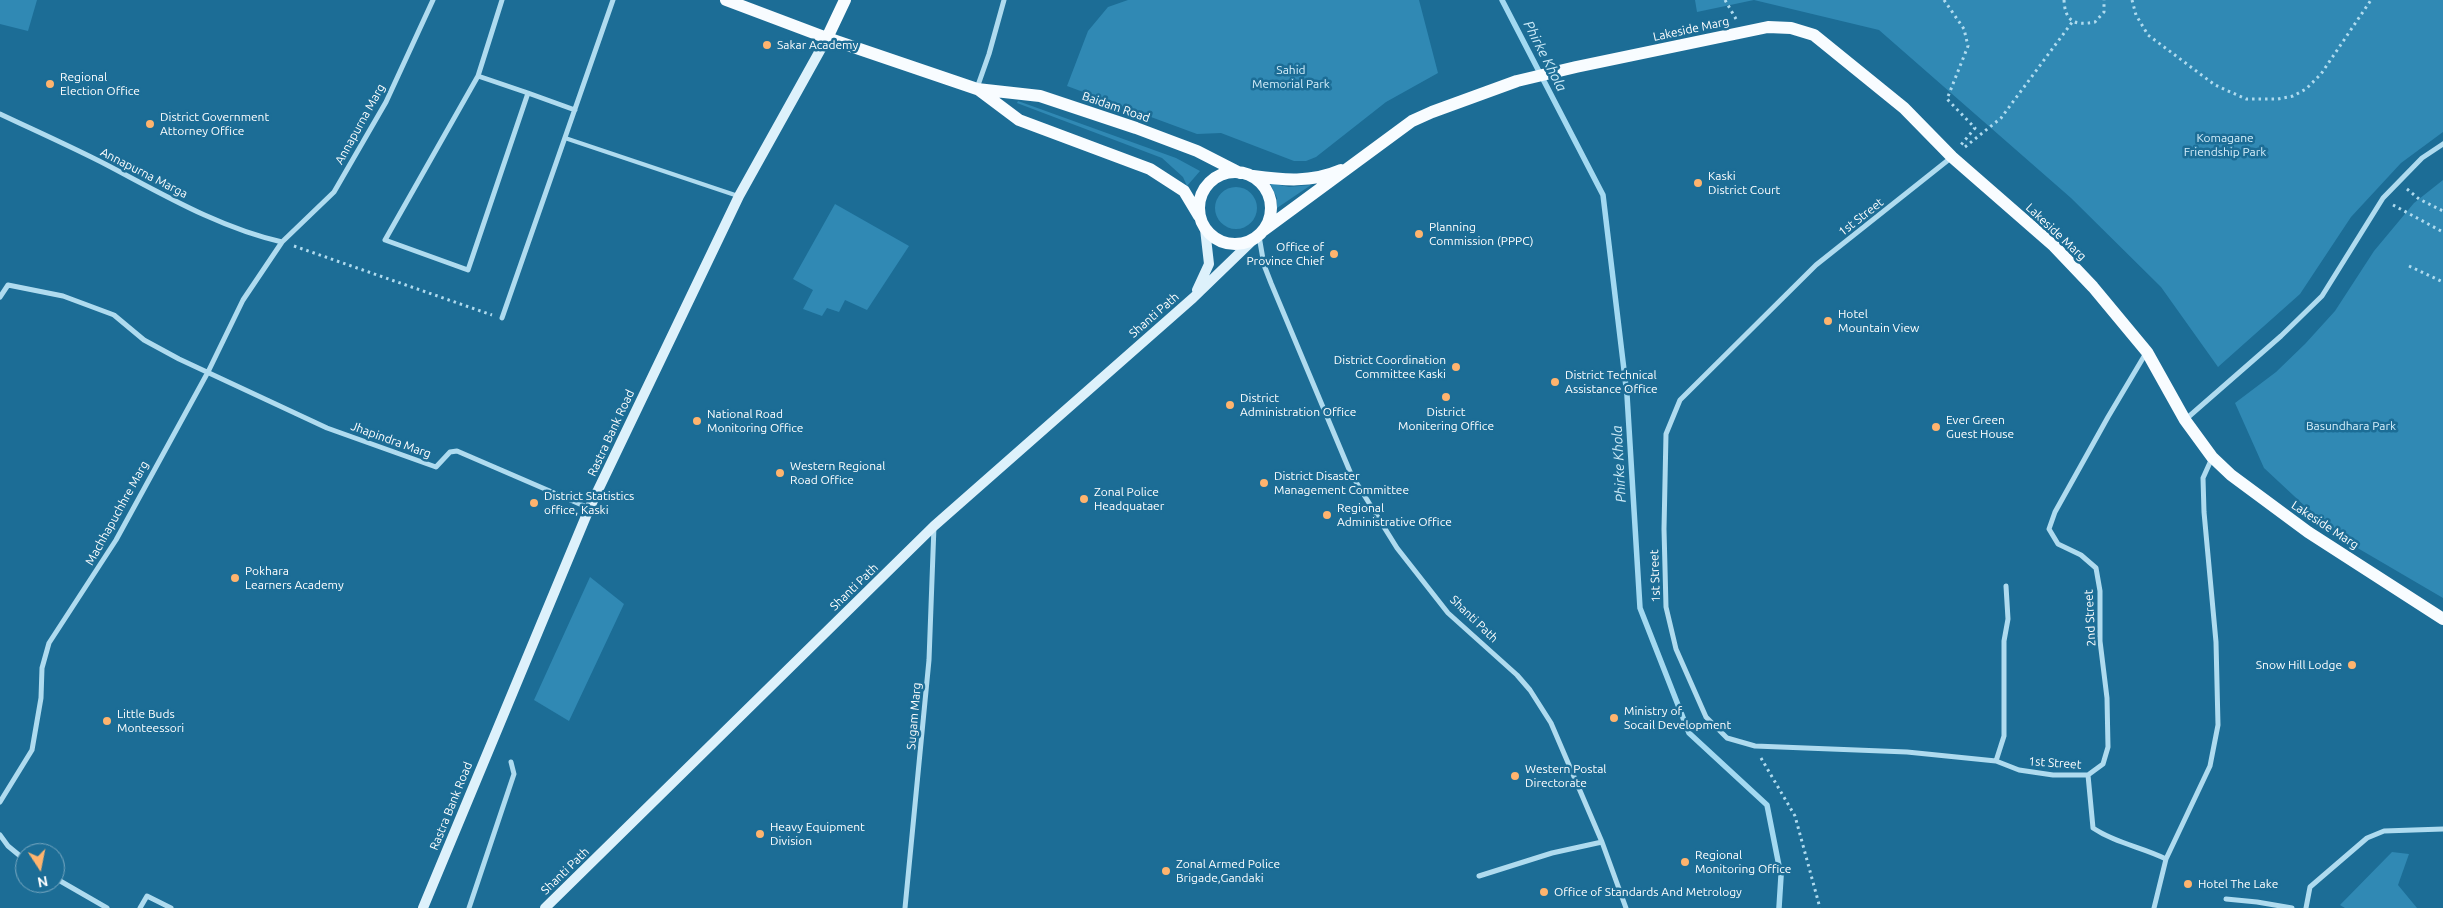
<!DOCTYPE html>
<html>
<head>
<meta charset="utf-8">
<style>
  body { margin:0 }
  #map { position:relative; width:2443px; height:908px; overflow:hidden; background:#1c6d96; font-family:Ubuntu,sans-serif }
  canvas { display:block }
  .north { position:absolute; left:15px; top:843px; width:50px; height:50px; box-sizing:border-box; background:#1c6d96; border:1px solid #77a7c0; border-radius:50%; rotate:169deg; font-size:14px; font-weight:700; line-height:20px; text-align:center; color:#fff }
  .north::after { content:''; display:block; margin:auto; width:18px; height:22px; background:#ffb46e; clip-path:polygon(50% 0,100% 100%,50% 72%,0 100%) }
</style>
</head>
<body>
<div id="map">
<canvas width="2443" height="908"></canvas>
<div class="north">N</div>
</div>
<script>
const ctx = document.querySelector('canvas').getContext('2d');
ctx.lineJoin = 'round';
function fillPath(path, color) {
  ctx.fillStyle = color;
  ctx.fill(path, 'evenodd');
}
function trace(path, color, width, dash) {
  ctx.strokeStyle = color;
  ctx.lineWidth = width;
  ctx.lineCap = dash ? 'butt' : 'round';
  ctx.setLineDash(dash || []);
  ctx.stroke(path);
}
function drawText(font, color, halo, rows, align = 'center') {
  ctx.font = font + ' Ubuntu,sans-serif';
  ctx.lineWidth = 5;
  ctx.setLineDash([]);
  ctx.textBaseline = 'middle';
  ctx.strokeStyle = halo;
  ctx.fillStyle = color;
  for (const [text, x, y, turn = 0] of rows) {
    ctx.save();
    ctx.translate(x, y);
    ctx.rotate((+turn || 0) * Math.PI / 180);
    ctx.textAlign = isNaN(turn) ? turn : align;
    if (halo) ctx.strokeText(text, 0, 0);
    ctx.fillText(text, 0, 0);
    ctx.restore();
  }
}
fillPath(new Path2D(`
  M0 0H37L28 31 0 24Z
  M1128 0H1419L1438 73 1386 102 1316 157 1306 161H1294L1221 133 1197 134 1067 86 1088 31 1108 7Z
  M1695 0H2443V132L2401 163 2351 217 2300 294 2218 367 2161 287 2071 198 1879 30 1754 0 1697 12Z
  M1018 101 1176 158 1200 171 1187 186 1183 177 1162 158 1017 103Z
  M2443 180V598L2337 536 2264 468 2235 403 2276 372 2305 344 2335 311 2374 251 2414 203Z
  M1270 183 1289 187 1311 185 1277 208V198Z
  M1215 208a21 21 0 1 1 42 0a21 21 0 1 1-42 0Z
  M835 204 909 246 867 310 845 300 839 312 827 308 822 316 803 309 813 290 793 279Z
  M590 577 624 604 569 721 534 700Z
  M2392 852 2409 854 2398 885 2417 908H2345L2340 905Z`), '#3089b4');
trace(new Path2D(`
  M1502 0 1603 195 1627 395 1640 608 1689 733 1767 805 1781 876 1779 908`), '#a3d9f1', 5.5);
trace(new Path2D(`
  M1725 0 1736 19
  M1944 0 1964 29 1968 46 1947 99 1975 128 1960 146
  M2064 0C2065 22 2075 26 2095 22L2104 12V0
  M2132 0 2136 15 2148 35 2215 85 2246 99H2278L2293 96 2306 89 2321 74 2371 0
  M1965 147 2001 118 2073 21
  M2407 189 2419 199 2443 211
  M2393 205 2443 232
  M294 246 492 315
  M2409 266 2443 282
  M1761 758 1795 816 1820 908`), '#afdbef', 3, [2.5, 4]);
trace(new Path2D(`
  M565 138 738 196`), '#afdbef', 4);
trace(new Path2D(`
  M502 0 478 76 385 240 468 270 528 93 575 110
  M478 76 528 93
  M977 88 989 54 1004 0
  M0 114C36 131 72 147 107 165 164 195 220 228 282 242
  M1952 157 1816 265 1680 400 1666 434 1664 529 1666 607 1676 649 1706 717 1727 738 1755 746 1907 752 1996 761 2019 770 2053 775H2088
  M1259 236 1264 265 1271 283 1351 474 1397 548 1448 613 1517 675 1530 690 1551 723 1602 842 1626 908
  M0 297 8 285 63 296 114 315 144 340 179 359 327 428 436 467 450 452 457 451 589 508
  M502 318 613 0
  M2186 419 2281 336 2322 296 2383 198 2422 158 2443 144
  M1996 761 2004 736V641L2008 619 2006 586
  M2088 775 2103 764 2108 747 2107 698 2100 641V591L2096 568 2081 555 2058 544 2049 529 2055 512 2108 417 2146 353
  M2088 775 2093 828C2115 843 2142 847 2166 859L2154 908
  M0 802 32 750 41 698 42 668 49 643 116 540 208 372 243 300 282 242 334 192 386 102 433 0
  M0 835 8 846 25 860
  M2166 859 2210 766 2218 725 2216 642 2204 512 2203 478 2212 458
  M1479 876 1552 853 1602 842
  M55 878 107 908
  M2226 899 2257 902 2292 908
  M140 908 147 896 171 908
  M469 908 514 774 511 762
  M905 908 929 660 934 526
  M2306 908 2310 887 2367 838 2384 831 2443 829`), '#afdbef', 5);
trace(new Path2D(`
  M1197 290 1209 264 1205 229
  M423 908 589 509 739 196 827 38
  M545 908 934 526 1193 298 1253 240`), '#ddf1fb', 10);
trace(new Path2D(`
  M726 0 827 38 977 89 1040 96 1136 128 1197 151 1240 173
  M827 38 845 0
  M979 90 1019 120 1150 169 1184 191 1199 216
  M1199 208a36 36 0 1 1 72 0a36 36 0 1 1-72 0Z
  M1253 176C1283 180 1311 183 1341 170
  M1264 230 1412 121 1432 112 1517 81 1576 67 1768 27 1791 28 1814 35 1904 108 1952 157 2054 246 2093 287 2147 352 2185 420 2212 457 2231 475 2308 532 2443 619`), '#f8fcff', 12);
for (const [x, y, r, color] of [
  [767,45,5,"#ffb46e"],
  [50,84,5,"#ffb46e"],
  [150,124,5,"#ffb46e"],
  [1698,183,5,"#ffb46e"],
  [1419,234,5,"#ffb46e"],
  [1334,254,5,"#ffb46e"],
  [1828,321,5,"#ffb46e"],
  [1456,367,5,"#ffb46e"],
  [1555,382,5,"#ffb46e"],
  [1446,397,5,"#ffb46e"],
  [1230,405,5,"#ffb46e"],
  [697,421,5,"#ffb46e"],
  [1936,427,5,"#ffb46e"],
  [780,473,5,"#ffb46e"],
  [1264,483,5,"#ffb46e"],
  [1084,499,5,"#ffb46e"],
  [534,503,5,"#ffb46e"],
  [1327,515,5,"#ffb46e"],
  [235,578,5,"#ffb46e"],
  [2352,665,5,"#ffb46e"],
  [1614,718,5,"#ffb46e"],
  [107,721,5,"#ffb46e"],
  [1515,776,5,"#ffb46e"],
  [760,834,5,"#ffb46e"],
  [1685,862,5,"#ffb46e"],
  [1166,871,5,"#ffb46e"],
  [2188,884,5,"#ffb46e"],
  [1544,892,5,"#ffb46e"]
]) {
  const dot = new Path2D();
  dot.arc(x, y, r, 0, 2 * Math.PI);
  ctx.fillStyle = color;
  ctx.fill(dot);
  trace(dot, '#1c6d96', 2);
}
drawText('12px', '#fff', '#1c6d96', [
  ["Lakeside Marg",1691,29,-12],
  ["Baidam Road",1116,107,19],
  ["Annapurna Marg",360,124,-61],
  ["Annapurna Marga",144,173,27],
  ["1st Street",1861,217,-38],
  ["Lakeside Marg",2056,232,43],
  ["Shanti Path",1154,315,-41],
  ["Rastra Bank Road",611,433,-65],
  ["Jhapindra Marg",391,440,20],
  ["Machhapuchhre Marg",117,513,-61],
  ["Lakeside Marg",2325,525,33],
  ["1st Street",1655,576,-92],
  ["Shanti Path",854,587,-44],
  ["2nd Street",2090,618,-93],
  ["Shanti Path",1474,619,44],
  ["Sugam Marg",914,716,-85],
  ["1st Street",2055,763,4],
  ["Rastra Bank Road",451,806,-68],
  ["Shanti Path",565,871,-44]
]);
drawText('12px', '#fff', '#1c6d96', [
  ["Sakar Academy",777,45],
  ["Regional",60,77],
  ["Election Office",60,91],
  ["District Government",160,117],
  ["Attorney Office",160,131],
  ["Kaski",1708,176],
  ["District Court",1708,190],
  ["Planning",1429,227],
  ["Commission (PPPC)",1429,241],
  ["Office of",1324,247,"right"],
  ["Province Chief",1324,261,"right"],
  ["Hotel",1838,314],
  ["Mountain View",1838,328],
  ["District Coordination",1446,360,"right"],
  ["Committee Kaski",1446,374,"right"],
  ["District Technical",1565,375],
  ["Assistance Office",1565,389],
  ["District",1240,398],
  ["Administration Office",1240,412],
  ["District",1446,412,"center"],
  ["Monitering Office",1446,426,"center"],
  ["National Road",707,414],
  ["Monitoring Office",707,428],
  ["Ever Green",1946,420],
  ["Guest House",1946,434],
  ["Western Regional",790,466],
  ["Road Office",790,480],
  ["District Disaster",1274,476],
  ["Management Committee",1274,490],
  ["Zonal Police",1094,492],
  ["Headquataer",1094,506],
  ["District Statistics",544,496],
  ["office, Kaski",544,510],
  ["Regional",1337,508],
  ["Administrative Office",1337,522],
  ["Pokhara",245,571],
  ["Learners Academy",245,585],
  ["Snow Hill Lodge",2342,665,"right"],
  ["Ministry of",1624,711],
  ["Socail Development",1624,725],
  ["Little Buds",117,714],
  ["Monteessori",117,728],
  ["Western Postal",1525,769],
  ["Directorate",1525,783],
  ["Heavy Equipment",770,827],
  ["Division",770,841],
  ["Regional",1695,855],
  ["Monitoring Office",1695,869],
  ["Zonal Armed Police",1176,864],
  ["Brigade,Gandaki",1176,878],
  ["Hotel The Lake",2198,884],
  ["Office of Standards And Metrology",1554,892]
], 'left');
drawText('12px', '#d6effb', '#1c6d96', [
  ["Sahid",1291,70],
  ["Memorial Park",1291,84],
  ["Komagane",2225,138],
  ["Friendship Park",2225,152],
  ["Basundhara Park",2351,426]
]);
drawText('italic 14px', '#cdebf8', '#1c6d96', [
  ["Phirke Khola",1545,56,63],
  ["Phirke Khola",1619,464,-93]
]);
</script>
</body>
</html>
